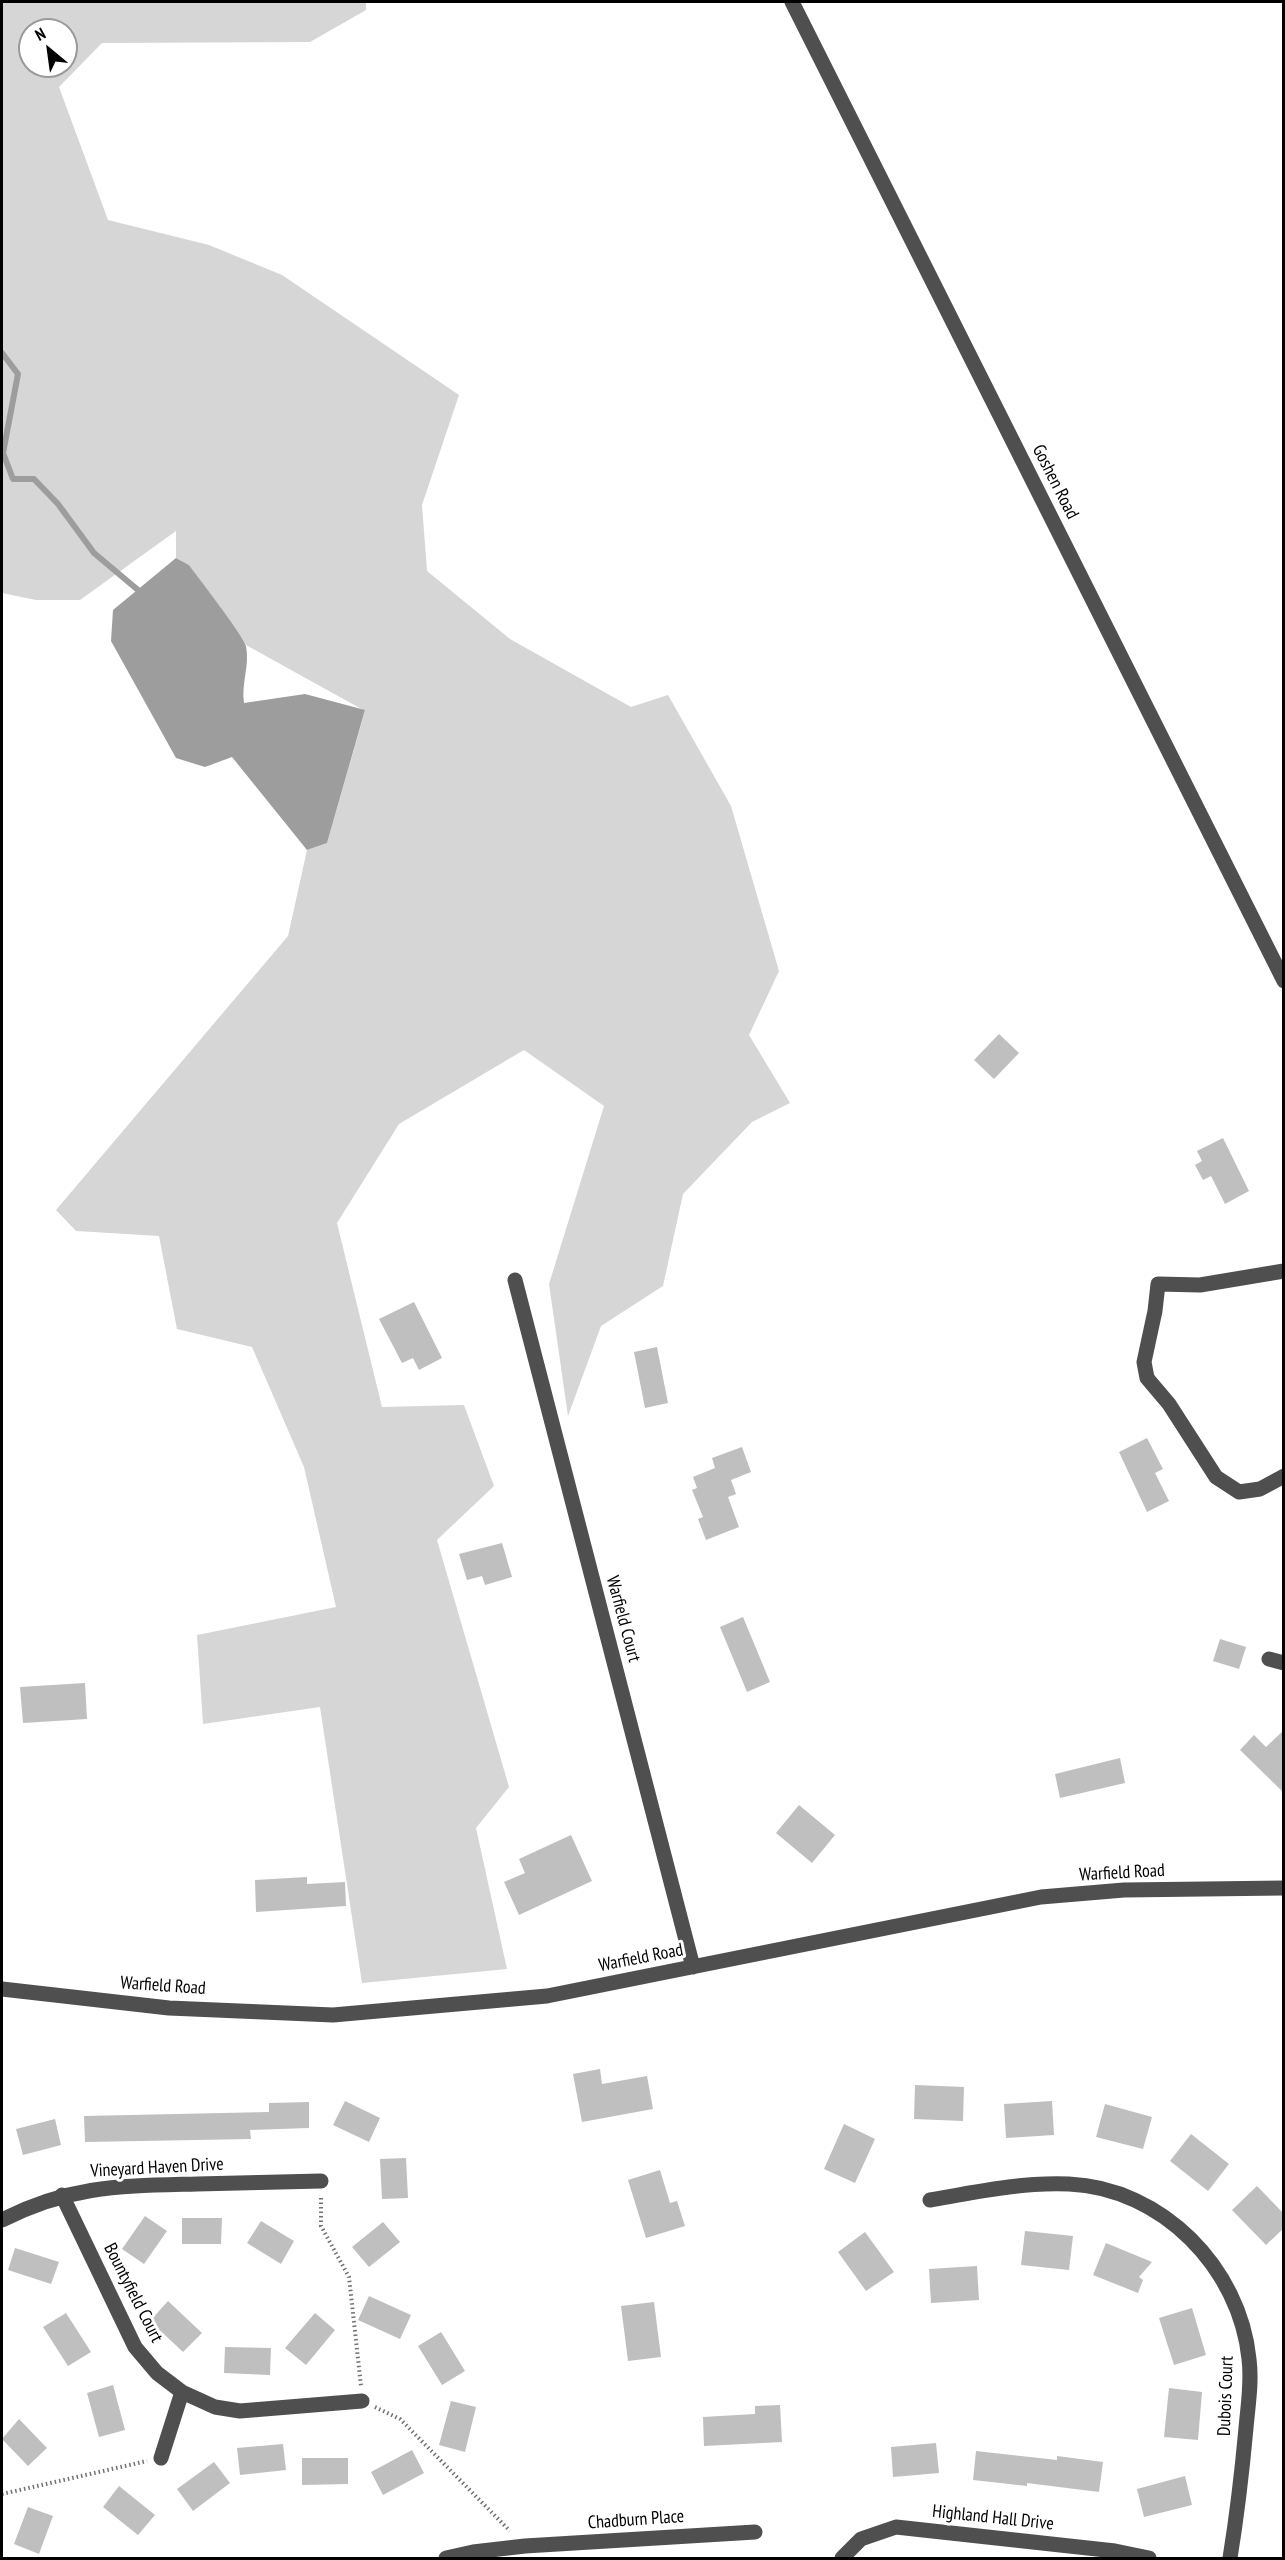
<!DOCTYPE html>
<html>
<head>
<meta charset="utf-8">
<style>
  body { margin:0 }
  #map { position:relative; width:1285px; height:2560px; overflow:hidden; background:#fff; font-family:"PT Sans Narrow",sans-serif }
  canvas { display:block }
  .frame { position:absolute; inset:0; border:3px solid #000; pointer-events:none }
  .north { position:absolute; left:18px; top:18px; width:60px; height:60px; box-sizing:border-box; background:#fff; border:2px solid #999; border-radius:50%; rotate:331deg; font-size:16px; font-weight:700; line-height:24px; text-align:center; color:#000 }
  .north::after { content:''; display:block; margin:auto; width:21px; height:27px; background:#000; clip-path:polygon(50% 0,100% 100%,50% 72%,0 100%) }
</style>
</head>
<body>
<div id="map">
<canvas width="1285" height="2560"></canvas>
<div class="frame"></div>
<div class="north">N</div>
</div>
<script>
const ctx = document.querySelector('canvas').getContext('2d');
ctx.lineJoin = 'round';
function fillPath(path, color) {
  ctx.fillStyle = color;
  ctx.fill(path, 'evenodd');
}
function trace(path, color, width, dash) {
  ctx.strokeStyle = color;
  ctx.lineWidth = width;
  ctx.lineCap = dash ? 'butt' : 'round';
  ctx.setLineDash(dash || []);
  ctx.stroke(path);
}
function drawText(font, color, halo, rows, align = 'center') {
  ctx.font = font + ' "PT Sans Narrow",sans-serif';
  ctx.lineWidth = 6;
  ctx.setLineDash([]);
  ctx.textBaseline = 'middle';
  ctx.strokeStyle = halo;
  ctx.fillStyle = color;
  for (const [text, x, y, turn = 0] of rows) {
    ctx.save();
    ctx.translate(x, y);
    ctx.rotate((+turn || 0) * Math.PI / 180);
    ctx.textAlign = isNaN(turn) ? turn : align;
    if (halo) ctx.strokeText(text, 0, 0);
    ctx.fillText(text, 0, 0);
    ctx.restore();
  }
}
fillPath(new Path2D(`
  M2 2H366V10L310 42 102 43 59 87 108 220 209 245 282 275 459 395 422 505 427 571 510 639 631 707 668 695 731 806 779 971 749 1035 790 1103 752 1122 683 1194 663 1286 601 1326 568 1416 549 1284 604 1106 524 1050 399 1124 337 1223 382 1407 464 1405 494 1486 437 1540 509 1787 476 1828 507 1969 362 1983 320 1707 203 1724 197 1635 336 1607 304 1467 252 1347 177 1329 159 1236 76 1231 56 1210 288 936 307 850 327 843 365 711 246 645 189 565 176 558V531L80 600H36L2 593ZM30 30H66V66H30Z`), '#d6d6d6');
fillPath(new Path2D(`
  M176 558 189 565C199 579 243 635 246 646 250 665 241 684 244 703L305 694 365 710 327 843 307 850 232 757 205 767 176 758 111 641 113 610Z`), '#9d9d9d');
trace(new Path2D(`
  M2 353 18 374 3 453 13 479H34L58 504 94 553 138 590`), '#9d9d9d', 6);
fillPath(new Path2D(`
  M999 1034 1019 1053 994 1079 974 1060Z
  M1223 1138 1249 1191 1225 1204 1211 1176 1203 1180 1195 1165 1202 1161 1197 1151Z
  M414 1302 442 1358 419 1370 413 1358 402 1363 379 1319Z
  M657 1347 668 1403 645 1408 634 1352Z
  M1147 1438 1163 1469 1155 1473 1169 1501 1147 1512 1119 1452Z
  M742 1447 751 1472 731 1480 736 1494 728 1497 739 1527 706 1540 698 1519 703 1517 692 1490 697 1488 693 1477 715 1468 712 1458Z
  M502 1543 512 1577 485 1585 482 1576 467 1580 459 1554Z
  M743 1617 770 1682 747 1692 720 1627Z
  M1220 1639 1246 1647 1239 1669 1213 1661Z
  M85 1683 87 1719 23 1723 20 1687Z
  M1284 1730V1793L1240 1750 1254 1735 1266 1747Z
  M1120 1758 1125 1783 1060 1798 1055 1774Z
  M799 1805 835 1835 812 1863 776 1833Z
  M571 1835 592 1881 519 1915 504 1882 525 1873 519 1859Z
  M307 1877V1884L345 1882 346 1906 256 1912 255 1880Z
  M600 2069 602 2084 647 2076 653 2109 582 2122 573 2074Z
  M915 2085 964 2087 963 2121 914 2119Z
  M345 2101 380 2118 369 2142 333 2125Z
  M1052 2101 1054 2135 1006 2138 1004 2104Z
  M309 2102V2128L250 2130 251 2139 85 2142 84 2116 269 2112V2103Z
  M1105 2104 1152 2117 1143 2149 1096 2137Z
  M55 2119 61 2145 23 2155 16 2129Z
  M844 2124 875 2139 855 2183 824 2169Z
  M1191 2134 1229 2164 1208 2191 1170 2161Z
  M406 2158 408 2198 382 2199 380 2159Z
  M660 2170 670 2203 677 2201 685 2226 646 2238 628 2180Z
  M1257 2186 1284 2214V2228L1266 2245 1232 2210Z
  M145 2216 167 2231 144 2264 122 2249Z
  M182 2218H222L221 2244H182Z
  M261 2221 294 2241 281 2264 247 2243Z
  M383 2222 400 2242 369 2267 352 2247Z
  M1025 2231 1073 2236 1069 2270 1021 2265Z
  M865 2232 894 2272 866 2291 838 2252Z
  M1106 2243 1152 2262 1139 2277 1143 2280 1138 2293 1093 2275Z
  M15 2248 59 2262 51 2284 8 2270Z
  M977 2266 979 2300 931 2303 929 2269Z
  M369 2296 411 2315 400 2339 358 2320Z
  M168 2301 202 2333 183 2352 150 2321Z
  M654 2302 661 2357 628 2361 621 2306Z
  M1192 2308 1206 2355 1174 2365 1159 2318Z
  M66 2313 91 2352 68 2366 43 2327Z
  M315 2313 335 2330 306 2365 285 2348Z
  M441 2332 465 2371 442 2385 418 2346Z
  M225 2347 271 2348 270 2375 224 2373Z
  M113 2385 125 2430 99 2437 87 2393Z
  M1169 2388 1202 2392 1198 2440 1164 2437Z
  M451 2401 476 2407 465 2452 439 2445Z
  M780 2405 782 2442 704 2446 703 2417 755 2414V2406Z
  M19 2419 47 2448 28 2466 2 2439Z
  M936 2443 939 2473 893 2477 891 2447Z
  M283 2444 286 2470 240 2475 237 2448Z
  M412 2450 424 2473 383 2495 371 2472Z
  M976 2451 1057 2460V2456L1103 2462 1099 2492 1027 2483V2486L973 2480Z
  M302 2458H348V2484L302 2485Z
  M214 2462 230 2483 193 2511 177 2489Z
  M1185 2476 1192 2505 1144 2517 1137 2489Z
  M119 2486 155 2515 138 2535 103 2507Z
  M28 2507 53 2516 39 2554 14 2544Z`), '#bfbfbf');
trace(new Path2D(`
  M321 2198V2226L349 2277 361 2386
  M375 2407 400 2419 510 2531
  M2 2494 147 2461`), '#717171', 4, [1.5, 3]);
trace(new Path2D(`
  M792 2 1284 981
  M1284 1271 1200 1285 1158 1284 1155 1311 1144 1362 1147 1378 1169 1404 1216 1477 1239 1492 1260 1489 1284 1476
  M515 1280 693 1967
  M1269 1659 1284 1663
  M2 1989 169 2008 333 2015 547 1996 1041 1897 1124 1890 1284 1888
  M62 2195 135 2347 157 2373 182 2392 215 2407 240 2411 362 2401
  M930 2200C976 2192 1022 2182 1069 2184 1162 2188 1240 2268 1249 2359 1252 2382 1248 2405 1246 2428 1242 2472 1237 2515 1230 2558
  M2 2220C71 2185 121 2186 197 2184 238 2183 279 2182 321 2181
  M161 2458 182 2392
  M446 2558 473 2552 525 2546 755 2532
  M842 2558 861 2539 896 2527 1115 2551 1149 2558`), '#4f4f4f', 15);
drawText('18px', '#000', '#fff', [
  ["Goshen Road",1055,482,63],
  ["Warfield Court",623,1619,75],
  ["Warfield Road",1122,1873,-3],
  ["Warfield Road",641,1958,-11],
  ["Warfield Road",163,1986,4],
  ["Vineyard Haven Drive",157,2168,-3],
  ["Bountyfield Court",133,2293,63],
  ["Dubois Court",1226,2396,-88],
  ["Highland Hall Drive",993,2518,6],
  ["Chadburn Place",636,2520,-4]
]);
</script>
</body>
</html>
